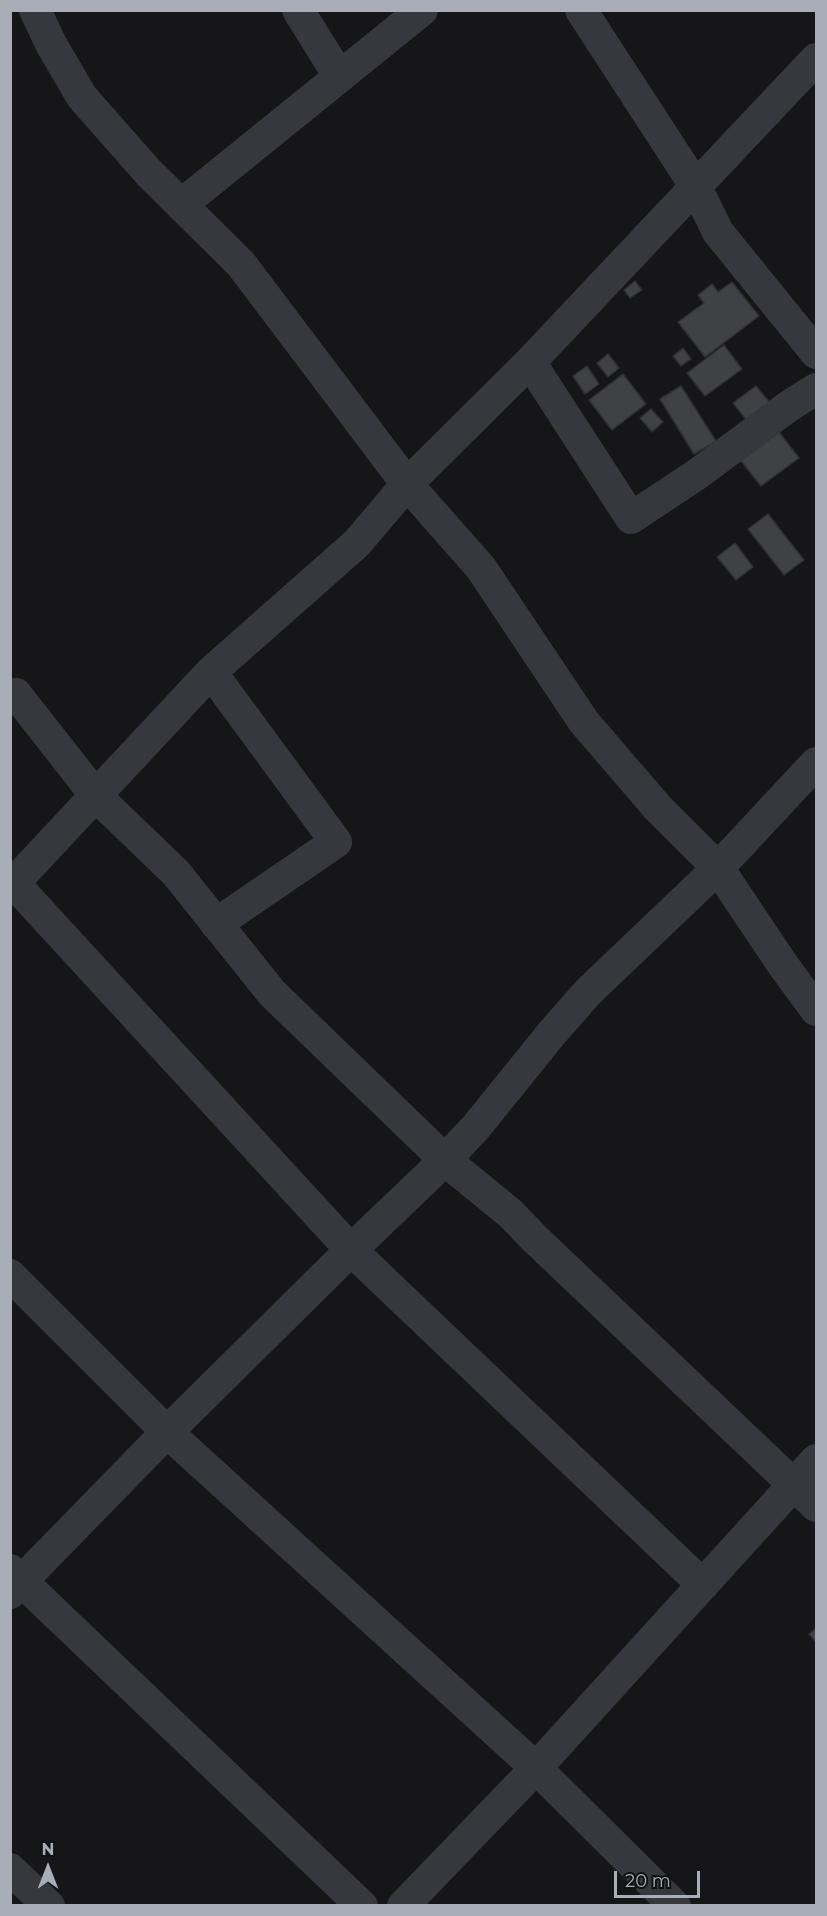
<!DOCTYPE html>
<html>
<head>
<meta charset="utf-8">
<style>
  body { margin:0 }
  #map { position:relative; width:827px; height:1916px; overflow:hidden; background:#161618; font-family:Montserrat,sans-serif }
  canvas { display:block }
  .frame { position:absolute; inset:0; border:12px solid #a8adb8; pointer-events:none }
  .north { position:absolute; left:18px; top:1838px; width:60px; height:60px; -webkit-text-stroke:4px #111113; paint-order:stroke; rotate:0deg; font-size:16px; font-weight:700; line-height:24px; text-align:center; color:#a8adb8 }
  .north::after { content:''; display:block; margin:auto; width:21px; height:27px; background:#a8adb8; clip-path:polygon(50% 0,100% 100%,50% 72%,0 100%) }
  .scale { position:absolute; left:614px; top:1871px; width:86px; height:27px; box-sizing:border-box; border:3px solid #a8adb8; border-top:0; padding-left:8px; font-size:18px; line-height:21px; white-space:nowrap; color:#a8adb8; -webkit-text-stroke:4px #111113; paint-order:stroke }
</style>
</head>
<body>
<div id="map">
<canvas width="827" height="1916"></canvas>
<div class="frame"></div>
<div class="north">N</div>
<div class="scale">20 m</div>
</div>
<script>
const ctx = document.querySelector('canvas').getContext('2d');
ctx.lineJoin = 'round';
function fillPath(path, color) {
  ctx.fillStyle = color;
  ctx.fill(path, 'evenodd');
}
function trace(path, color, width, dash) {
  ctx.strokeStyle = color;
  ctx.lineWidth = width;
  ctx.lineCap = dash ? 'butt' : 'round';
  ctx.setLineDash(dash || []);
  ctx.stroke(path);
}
const building = new Path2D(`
  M635 281 642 290 630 298 624 290Z
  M732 282 759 316 705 357 678 322 704 303 698 295 712 284 718 292Z
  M724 345 742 369 705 396 687 373Z
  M683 348 691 359 681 366 673 356Z
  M608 354 619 368 608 377 597 363Z
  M587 366 599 384 585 394 573 376Z
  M623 374 646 404 612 430 589 400Z
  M681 386 716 441 694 454 660 399Z
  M756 386 771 404 748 422 733 403Z
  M651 409 663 422 652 432 640 418Z
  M779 432 799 458 761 486 741 461Z
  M768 514 804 560 784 575 748 529Z
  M735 543 753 567 736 580 717 557Z
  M816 1628V1642L809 1634Z`);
fillPath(building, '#404145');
trace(building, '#303034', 1.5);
trace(new Path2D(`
  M35 10 51 44 82 97 149 173 241 264 407 484 481 568 584 722 657 807 718 868 783 965 816 1010
  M298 10 339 76
  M581 10 696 187 718 232 816 353
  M181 205 422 10
  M530 362 631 518 696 475 789 406 816 389
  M211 672 336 842 216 924
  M16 694 96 796 176 873 272 993 445 1160 511 1214 533 1237 816 1506
  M10 879 351 1250 703 1585
  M10 887 211 672 357 543 407 484 530 362 816 59
  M10 1275 167 1432 536 1768 675 1906
  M10 1570 362 1906
  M10 1593 167 1432 351 1250 445 1160 476 1127 552 1033 588 992 718 868 816 763
  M10 1869 49 1906
  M403 1906 536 1768 816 1460`), '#37383d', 32);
</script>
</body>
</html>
